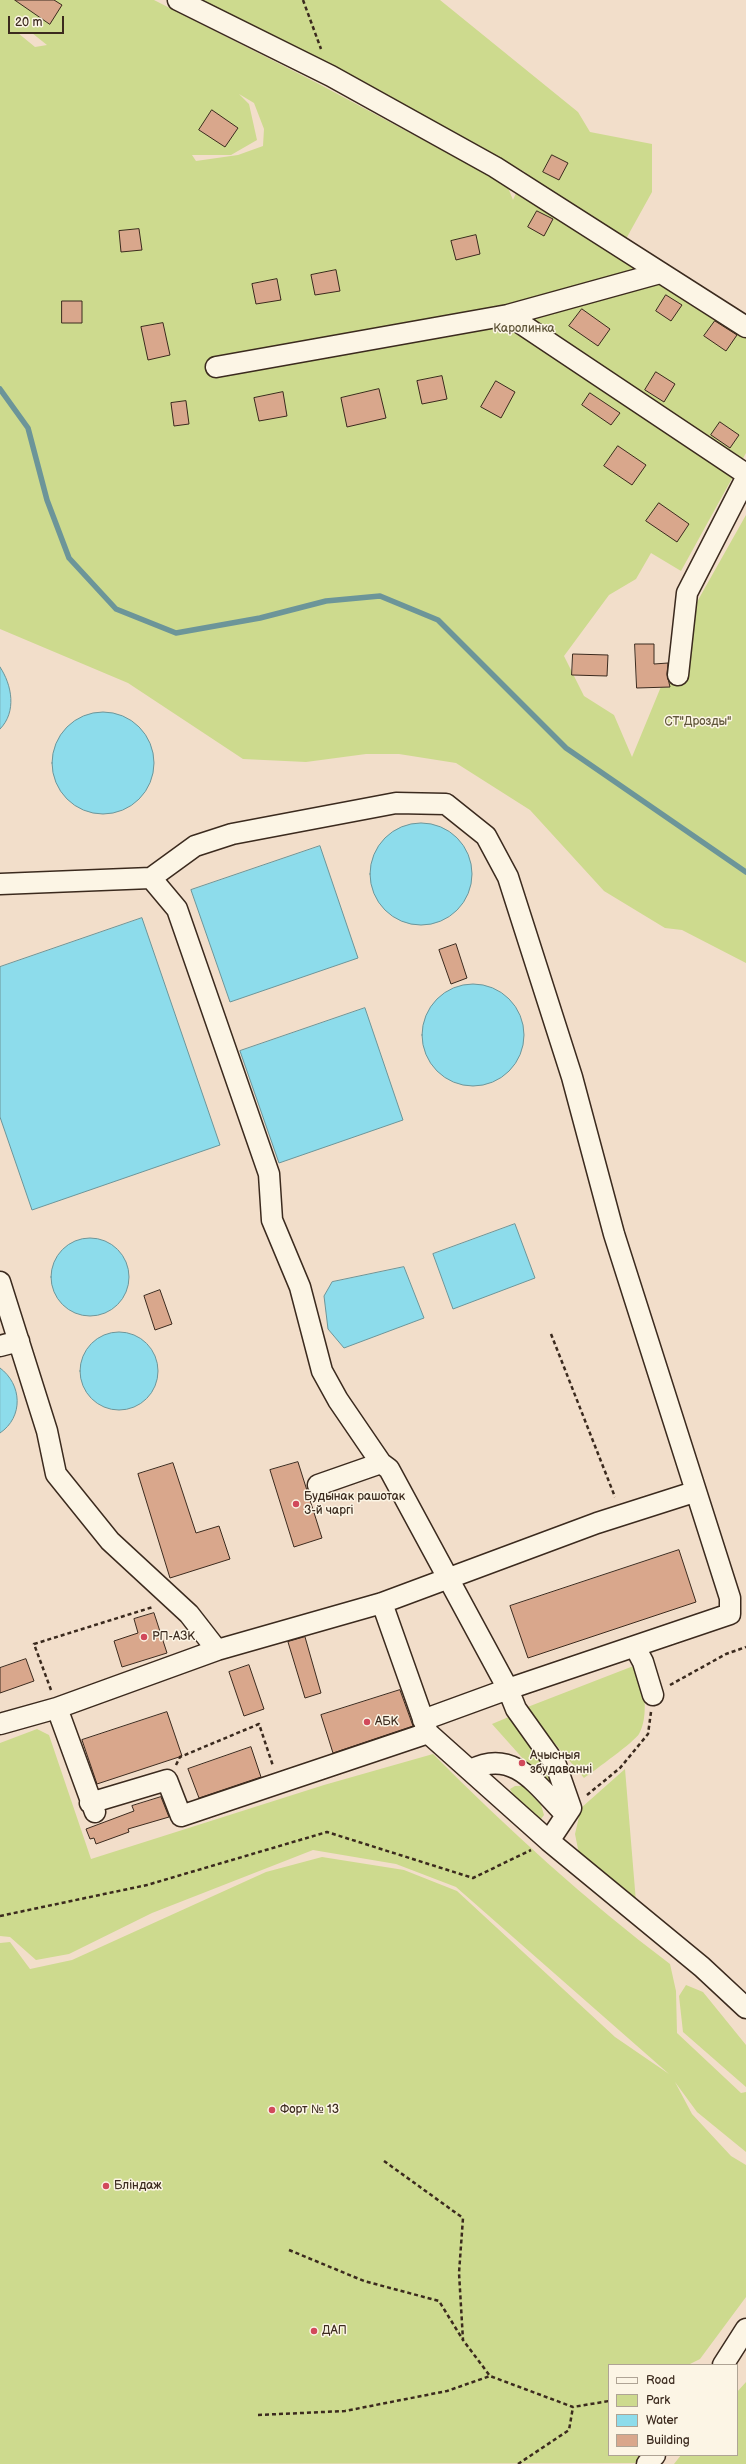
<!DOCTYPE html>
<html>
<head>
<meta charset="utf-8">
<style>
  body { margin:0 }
  #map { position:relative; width:746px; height:2464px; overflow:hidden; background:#f2deca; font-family:"Balsamiq Sans",sans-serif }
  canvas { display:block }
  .legend { position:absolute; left:608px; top:2364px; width:130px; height:92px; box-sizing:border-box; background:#fcf5e5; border:1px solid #afa495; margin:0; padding:5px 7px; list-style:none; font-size:12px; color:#3b2a1e }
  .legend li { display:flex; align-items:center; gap:8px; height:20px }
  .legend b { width:20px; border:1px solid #afa495 }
  .scale { position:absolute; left:8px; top:16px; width:56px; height:18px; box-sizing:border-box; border:2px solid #3b2a1e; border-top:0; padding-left:5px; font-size:12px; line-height:14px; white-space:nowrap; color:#3b2a1e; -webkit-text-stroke:3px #fcf5e5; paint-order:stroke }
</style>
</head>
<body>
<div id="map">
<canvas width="746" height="2464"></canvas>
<ul class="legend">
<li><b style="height:5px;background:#fcf5e5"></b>Road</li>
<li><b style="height:11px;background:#cdda8e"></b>Park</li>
<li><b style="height:11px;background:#8ddceb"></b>Water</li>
<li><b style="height:11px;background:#d9a78c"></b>Building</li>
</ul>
<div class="scale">20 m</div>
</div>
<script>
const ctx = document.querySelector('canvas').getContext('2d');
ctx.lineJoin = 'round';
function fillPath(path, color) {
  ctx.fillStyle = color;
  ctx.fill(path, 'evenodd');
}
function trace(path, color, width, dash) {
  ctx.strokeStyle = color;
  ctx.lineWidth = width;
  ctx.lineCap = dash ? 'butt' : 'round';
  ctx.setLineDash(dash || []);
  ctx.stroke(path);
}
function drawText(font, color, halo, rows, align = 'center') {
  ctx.font = font + ' "Balsamiq Sans",sans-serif';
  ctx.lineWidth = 3;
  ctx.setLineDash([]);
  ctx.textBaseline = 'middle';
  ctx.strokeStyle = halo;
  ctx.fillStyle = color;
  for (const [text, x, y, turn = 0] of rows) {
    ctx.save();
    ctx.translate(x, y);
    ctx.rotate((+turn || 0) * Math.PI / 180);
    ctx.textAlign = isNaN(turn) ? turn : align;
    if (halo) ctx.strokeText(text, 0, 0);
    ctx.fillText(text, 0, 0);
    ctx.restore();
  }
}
fillPath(new Path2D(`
  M0 0H154L317 83 507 185 513 200 525 172 303 51 201 0H440L578 112 590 132 652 144V192L616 257 664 282 746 337V453L681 571 651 553 636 579 609 595 564 656 584 696 614 715 632 757 693 609 746 515V963L682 930 665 928 604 891 530 810 456 763 399 754H366L306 762 243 759 128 683 0 629ZM18 33H32L47 45 35 47ZM239 94 254 103 264 129 263 146 238 155 196 161 192 155H231L257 140 249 104Z
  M636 1665C645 1681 649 1718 639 1734 634 1742 595 1770 584 1778L525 1708Z
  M511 1716 552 1768 559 1799 492 1724Z
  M37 1729 49 1735 91 1859 324 1785 433 1754C508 1829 585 1900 670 1964L676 1991 677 2033 741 2093 746 2092V2152L697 2112 675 2082 692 2114 731 2156 746 2165V2297L700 2359 688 2365H609V2455H640L635 2463 0 2464V1943L10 1942 30 1969 72 1960 266 1872 322 1857 404 1870 457 1891 615 2037 669 2074 456 1887 396 1864 313 1850 152 1913 69 1954 36 1960 10 1937 0 1936V1743Z
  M625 1769 636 1902 579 1854 575 1834 581 1808Z
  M515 1786H523L541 1805 544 1815 541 1819 513 1795 510 1789Z
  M686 1985 703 1992 746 2045V2087L683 2032 679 1996Z
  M746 2382V2464H674L681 2455H737V2392Z`), '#cdda8e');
const water = new Path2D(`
  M0 667C12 685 17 712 0 729Z
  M52 763a51 51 0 1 1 102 0a51 51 0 1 1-102 0Z
  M370 874a51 51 0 1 1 102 0a51 51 0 1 1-102 0Z
  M320 846 358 958 230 1002 191 890Z
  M142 918 220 1145 32 1210 0 1117V967Z
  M422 1035a51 51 0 1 1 102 0a51 51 0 1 1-102 0Z
  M365 1008 403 1120 279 1163 240 1051Z
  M515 1224 535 1278 453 1309 433 1254Z
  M51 1277a39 39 0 1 1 78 0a39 39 0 1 1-78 0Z
  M404 1267 424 1318 344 1348 328 1329 324 1296 332 1282Z
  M80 1371a39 39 0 1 1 78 0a39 39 0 1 1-78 0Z
  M0 1368C22 1384 24 1417 0 1433Z`);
fillPath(water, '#8ddceb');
trace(water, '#6c9599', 1);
trace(new Path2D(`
  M0 389 28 428 47 500 69 558 116 609 176 633 260 618 326 601 380 596 438 620 566 748 746 872`), '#6c9599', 5.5);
const building = new Path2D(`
  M15 0H54L62 5 50 24Z
  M212 110 238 128 225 147 199 130Z
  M552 155 568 163 559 180 543 172Z
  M537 211 553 219 544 236 528 227Z
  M139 229 142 250 121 252 119 231Z
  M476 235 480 254 456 260 451 241Z
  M336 270 340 291 315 295 311 275Z
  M277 279 281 300 256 304 252 284Z
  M666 295 682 305 671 321 656 311Z
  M62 301H82V323H62Z
  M582 309 610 329 598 346 569 326Z
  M715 321 737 335 726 351 704 336Z
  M163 323 170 355 148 360 141 327Z
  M656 372 675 384 664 402 645 390Z
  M442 376 447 399 422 404 417 381Z
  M496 381 515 392 501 418 481 407Z
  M379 389 386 418 347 427 341 398Z
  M283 392 287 416 259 421 254 398Z
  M590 393 620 413 611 425 582 405Z
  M186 401 189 424 174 426 171 403Z
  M720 422 739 435 730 448 711 435Z
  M618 446 646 465 632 485 604 466Z
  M659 503 689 524 677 542 646 521Z
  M635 644H654V664L668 663 667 674 670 687 637 688Z
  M573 654 608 655 607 676 572 675Z
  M456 944 467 978 451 984 439 950Z
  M160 1290 172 1324 155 1330 144 1296Z
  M298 1462 322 1538 294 1547 270 1470Z
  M173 1463 196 1533 219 1526 230 1559 170 1578 138 1474Z
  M679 1550 696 1602 528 1658 510 1606Z
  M154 1613 167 1653 122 1667 114 1641 138 1633 134 1619Z
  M305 1637 321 1693 305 1698 288 1642Z
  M26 1659 34 1681 0 1693V1668Z
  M249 1665 264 1709 244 1716 229 1672Z
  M400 1690 413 1726 333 1753 321 1715Z
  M167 1712 182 1756 97 1784 82 1740Z
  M251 1747 261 1777 199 1798 188 1769Z
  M161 1797 169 1817 128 1829 129 1832 96 1844 94 1838 90 1839 86 1829 134 1811 132 1806Z`);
fillPath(building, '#d9a78c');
trace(building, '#3b2a1e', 1);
const minor = new Path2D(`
  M178 0 331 76 495 167 746 327
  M508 315 746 474
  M216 367 508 315 660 273
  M678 675 687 593 746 478
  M151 878 177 909 269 1174 272 1220 300 1287 322 1371 338 1400 381 1463
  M0 884 151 878 195 846 232 834 396 803 446 804 486 836 508 877 572 1077 614 1234 730 1598V1614L508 1689 423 1720
  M0 1282 47 1431 56 1474 110 1541 189 1614 217 1650
  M0 1346 19 1341
  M318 1485 381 1463 389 1469 508 1689 516 1709 556 1765 571 1808 549 1841
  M382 1603 428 1733 549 1841 702 1967 746 2008
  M635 1647 643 1662 653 1695
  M57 1708 95 1812
  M0 1724 57 1708 217 1650 382 1603 597 1523 694 1492
  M471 1770C514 1747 539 1788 566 1815
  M90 1803 167 1780 181 1816 428 1733
  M723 2365 746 2329
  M647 2464 655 2455`);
trace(minor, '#3b2a1e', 23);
trace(new Path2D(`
  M303 0 321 49
  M551 1334 615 1497
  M670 1685 726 1654 746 1647
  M51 1690 34 1644 153 1607
  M176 1765 180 1757 259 1724 273 1766
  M587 1795 620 1768 648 1734 651 1712
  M0 1916 147 1885 327 1832 473 1878 531 1850
  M384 2161 463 2218 459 2273 463 2340 490 2376 573 2407 609 2401
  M289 2250 364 2281 439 2301 463 2340
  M258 2415 345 2411 447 2391 490 2376
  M518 2464 569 2430 573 2407`), '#3b2a1e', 2.5, [4, 3]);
trace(minor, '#fcf5e5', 20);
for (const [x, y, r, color] of [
  [296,1504,4,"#d1495b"],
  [144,1637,4,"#d1495b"],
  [367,1722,4,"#d1495b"],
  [522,1763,4,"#d1495b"],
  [272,2110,4,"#d1495b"],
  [106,2186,4,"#d1495b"],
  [314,2331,4,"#d1495b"]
]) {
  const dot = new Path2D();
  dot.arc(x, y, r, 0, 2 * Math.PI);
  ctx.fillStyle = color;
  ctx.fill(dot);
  trace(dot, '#fcf5e5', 1.5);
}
drawText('12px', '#60563a', '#fcf5e5', [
  ["Каролинка",524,329],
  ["СТ\"Дрозды\"",698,722]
]);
drawText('12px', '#3b2a1e', '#fcf5e5', [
  ["Будынак рашотак",304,1497],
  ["3-й чаргі",304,1511],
  ["РП-АЗК",152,1637],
  ["АБК",375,1722],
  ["Ачысныя",530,1756],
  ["збудаванні",530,1770],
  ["Форт № 13",280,2110],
  ["Бліндаж",114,2186],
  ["ДАП",322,2331]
], 'left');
</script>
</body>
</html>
